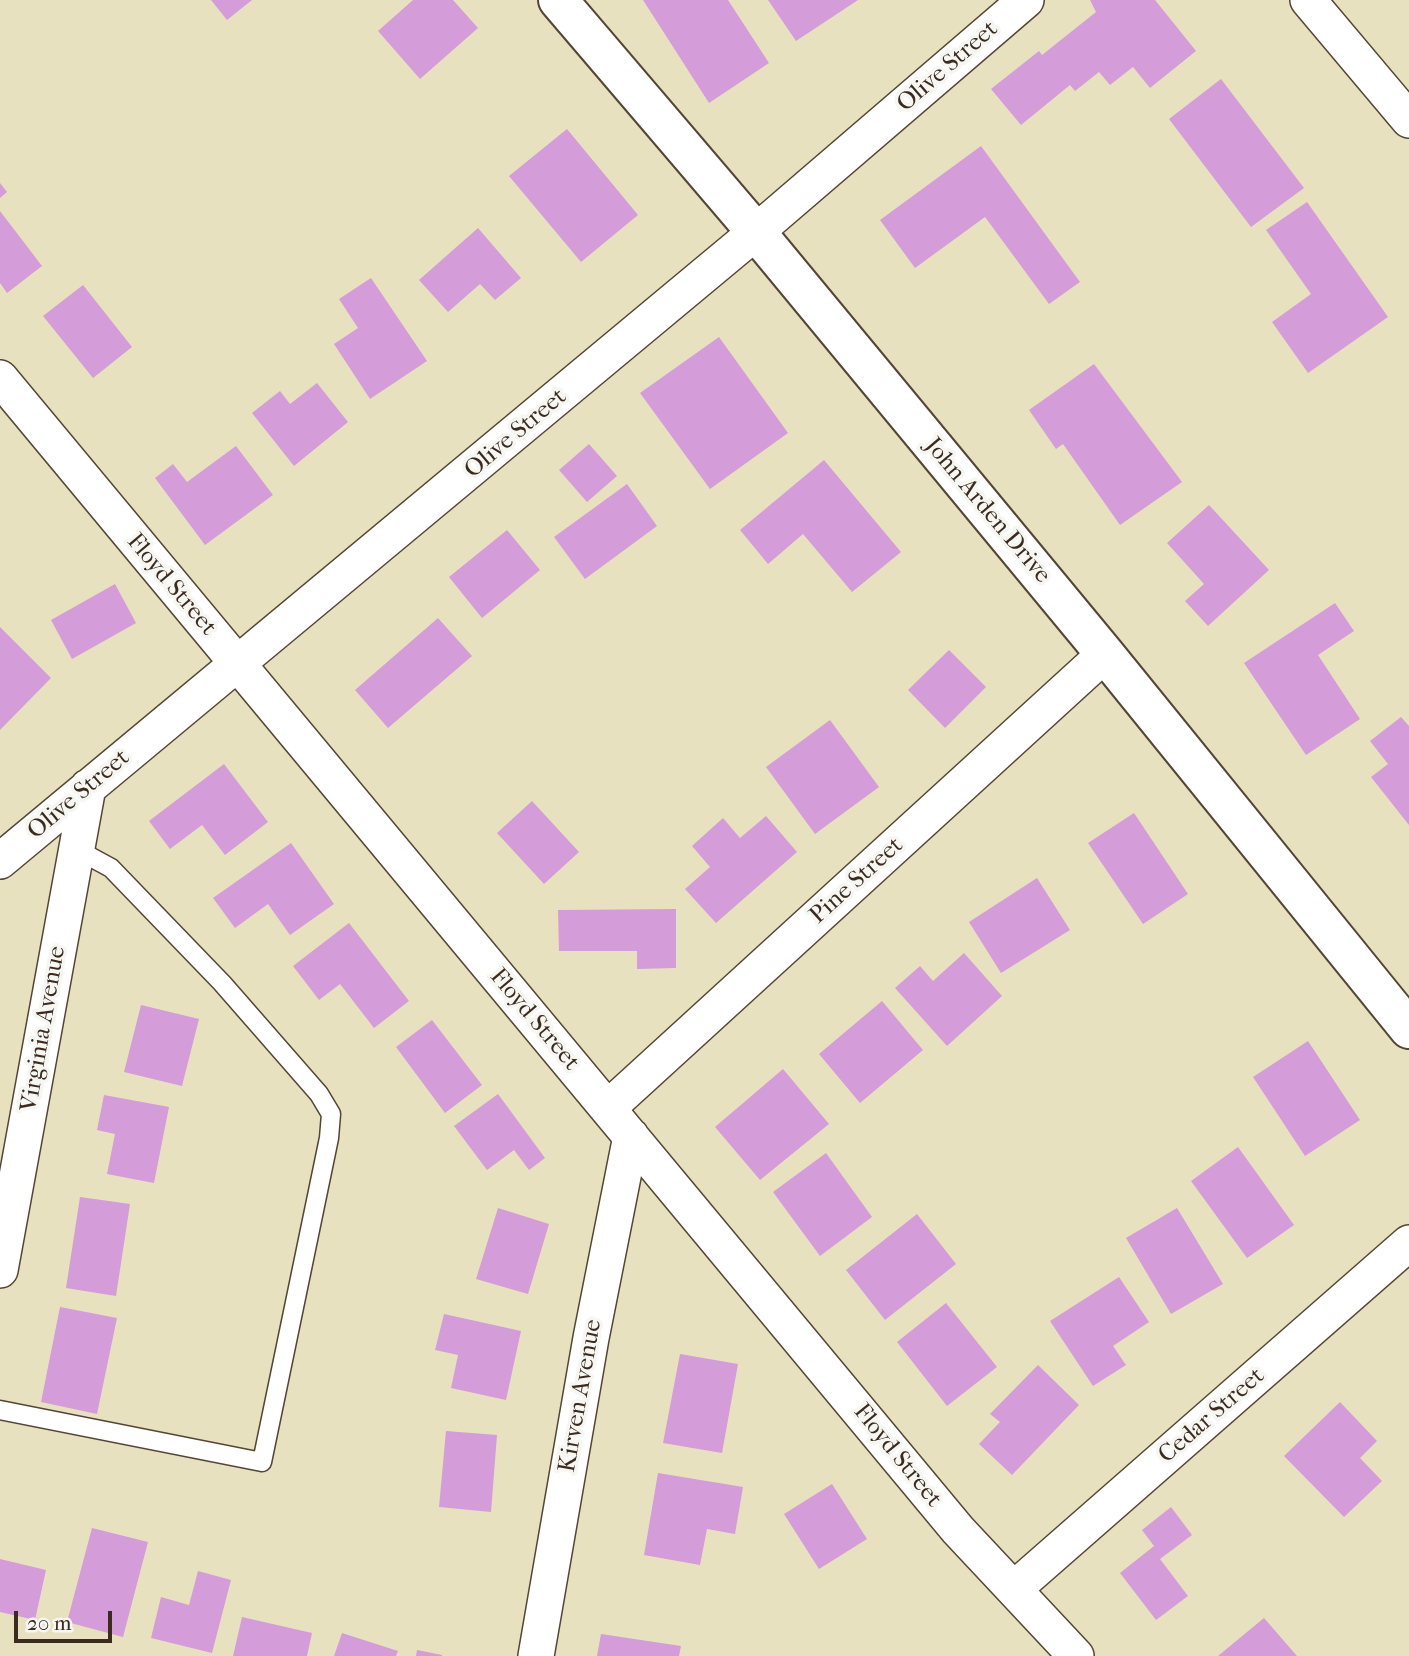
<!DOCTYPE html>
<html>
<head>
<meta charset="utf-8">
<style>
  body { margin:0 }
  #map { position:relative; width:1409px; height:1656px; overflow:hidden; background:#e8e1bf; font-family:"IM FELL French Canon",serif }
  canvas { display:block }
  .scale { position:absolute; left:14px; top:1611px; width:98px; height:32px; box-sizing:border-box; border:4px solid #3b2a1e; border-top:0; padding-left:9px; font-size:21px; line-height:24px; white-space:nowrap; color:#3b2a1e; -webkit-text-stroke:5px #f6f6f2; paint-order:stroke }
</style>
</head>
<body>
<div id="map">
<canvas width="1409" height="1656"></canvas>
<div class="scale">20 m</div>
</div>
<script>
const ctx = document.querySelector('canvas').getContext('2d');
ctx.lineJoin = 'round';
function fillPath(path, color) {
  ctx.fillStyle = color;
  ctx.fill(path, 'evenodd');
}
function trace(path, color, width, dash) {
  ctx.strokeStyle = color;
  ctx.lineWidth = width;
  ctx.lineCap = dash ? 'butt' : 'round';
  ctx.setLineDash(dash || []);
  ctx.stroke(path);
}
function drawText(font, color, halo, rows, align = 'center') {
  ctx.font = font + ' "IM FELL French Canon",serif';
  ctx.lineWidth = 7;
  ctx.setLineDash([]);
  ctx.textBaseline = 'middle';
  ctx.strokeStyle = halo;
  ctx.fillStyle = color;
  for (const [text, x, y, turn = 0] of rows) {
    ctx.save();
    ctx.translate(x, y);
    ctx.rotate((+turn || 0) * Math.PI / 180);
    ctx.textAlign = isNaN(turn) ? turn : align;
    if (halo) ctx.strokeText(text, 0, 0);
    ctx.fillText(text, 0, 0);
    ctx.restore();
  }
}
fillPath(new Path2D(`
  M211 0H252L227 20Z
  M413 0H453L478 28 420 79 378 31Z
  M643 0H728L769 63 709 103Z
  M768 0H858L796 41Z
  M1090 0H1155L1196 51 1150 88 1133 67 1110 85 1099 72 1075 91 1070 85 1021 125 991 89 1039 51 1042 55 1096 12Z
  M1221 79 1304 188 1251 227 1169 119Z
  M567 129 638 215 581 262 509 176Z
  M981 146 1080 282 1049 304 985 217 915 268 880 220Z
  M0 183 7 192 0 198Z
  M1307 202 1388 317 1308 373 1272 322 1311 294 1266 230Z
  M0 211 42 266 7 293 0 283Z
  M478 228 521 278 495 300 480 284 448 312 419 280Z
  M371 278 427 361 370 399 334 344 358 328 339 299Z
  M83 285 132 347 93 378 43 316Z
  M719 337 788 433 710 489 640 393Z
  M1094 364 1182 482 1120 525 1063 444 1056 449 1029 410Z
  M317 383 348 422 294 466 252 413 280 391 290 404Z
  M589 444 617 476 587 502 559 470Z
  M236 446 273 495 205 545 155 478 173 464 187 482Z
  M824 460 901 552 852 592 803 534 768 564 740 530Z
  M627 484 657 526 585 579 554 537Z
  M1209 505 1269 570 1208 626 1185 601 1204 584 1167 543Z
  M507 530 540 570 482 618 449 577Z
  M115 584 136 623 72 659 51 620Z
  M1335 603 1354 631 1318 655 1360 719 1306 755 1244 663Z
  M438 618 472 656 388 728 355 690Z
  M0 627 51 678 0 730Z
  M949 650 986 687 945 728 908 690Z
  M1401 717 1409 726V825L1371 777 1388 764 1370 741Z
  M830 720 879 787 815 834 766 767Z
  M224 764 268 822 225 855 202 825 170 849 149 821Z
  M532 801 579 852 544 884 497 833Z
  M1134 813 1188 894 1143 924 1088 843Z
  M766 816 797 852 716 923 685 889 710 867 692 846 723 818 740 838Z
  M291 843 334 904 290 935 268 904 235 928 213 898Z
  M1037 878 1070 930 1001 973 969 922Z
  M676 909V968L637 969V951H559L558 910Z
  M349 923 409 1001 374 1028 340 984 319 1000 293 966Z
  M964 953 1002 996 947 1046 895 988 920 966 933 981Z
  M882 1001 923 1050 860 1103 819 1054Z
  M141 1005 199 1019 182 1086 124 1072Z
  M432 1020 482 1085 445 1113 396 1047Z
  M1308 1041 1360 1120 1305 1156 1253 1077Z
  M783 1069 829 1124 760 1180 715 1127Z
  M498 1094 545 1158 529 1170 514 1150 487 1170 454 1126Z
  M104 1095 169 1107 154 1183 107 1174 115 1134 97 1130Z
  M1238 1147 1294 1225 1247 1258 1191 1181Z
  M826 1153 872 1217 820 1256 773 1192Z
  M80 1197 130 1204 116 1296 66 1288Z
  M498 1208 549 1224 528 1294 476 1279Z
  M1177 1208 1223 1284 1171 1314 1126 1238Z
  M917 1214 956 1264 885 1320 846 1270Z
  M1119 1277 1149 1322 1113 1346 1126 1365 1093 1386 1050 1321Z
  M946 1303 997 1367 947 1406 897 1342Z
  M60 1307 117 1318 97 1414 41 1402Z
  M444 1314 521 1331 506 1400 451 1388 458 1355 435 1350Z
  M680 1354 738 1364 722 1453 663 1443Z
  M1038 1365 1079 1405 1012 1475 979 1444 1000 1422 990 1414Z
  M1340 1402 1377 1441 1360 1458 1382 1481 1344 1517 1284 1456Z
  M446 1431 497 1435 491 1512 439 1507Z
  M658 1473 743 1487 735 1534 707 1529 700 1565 644 1555Z
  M832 1484 867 1539 819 1569 784 1514Z
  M1171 1507 1192 1535 1160 1559 1188 1596 1156 1620 1120 1573 1154 1546 1142 1530Z
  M92 1528 148 1542 123 1637 67 1622Z
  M0 1559 46 1570 35 1620 0 1612Z
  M198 1571 231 1580 212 1653 151 1638 161 1597 189 1605Z
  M242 1617 312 1633 307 1656H233Z
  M1264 1618 1297 1656H1218Z
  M342 1633 398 1651 396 1656H334Z
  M601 1634 681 1646 679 1656H597Z
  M417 1650 442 1655V1656H416Z`), '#d49cd8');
const service = new Path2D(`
  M0 1410 262 1462 329 1138 331 1114 319 1094 222 983 111 868 76 849`);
const minor = new Path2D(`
  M1308 0 1409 120
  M0 378 958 1530 1076 1656
  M0 861 756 232 1026 0
  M608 1108 1105 654
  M0 1270 88 787
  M1014 1589 1409 1243
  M536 1656 591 1338 631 1136`);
const tertiary = new Path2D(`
  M558 0 756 232 1105 654 1409 1029`);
trace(service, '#554536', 21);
trace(minor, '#554536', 38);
trace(tertiary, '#554536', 42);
trace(service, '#fff', 18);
trace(minor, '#fff', 35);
trace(tertiary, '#fff', 38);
drawText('24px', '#3b2a1e', '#f6f6f2', [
  ["Olive Street",948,67,-41],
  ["Olive Street",516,434,-40],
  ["John Arden Drive",987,511,50],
  ["Floyd Street",171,585,50],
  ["Olive Street",79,795,-40],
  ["Pine Street",857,881,-42],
  ["Floyd Street",534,1020,50],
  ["Virginia Avenue",44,1029,-80],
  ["Kirven Avenue",581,1396,-80],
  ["Cedar Street",1212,1416,-41],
  ["Floyd Street",897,1456,51]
]);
</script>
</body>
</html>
